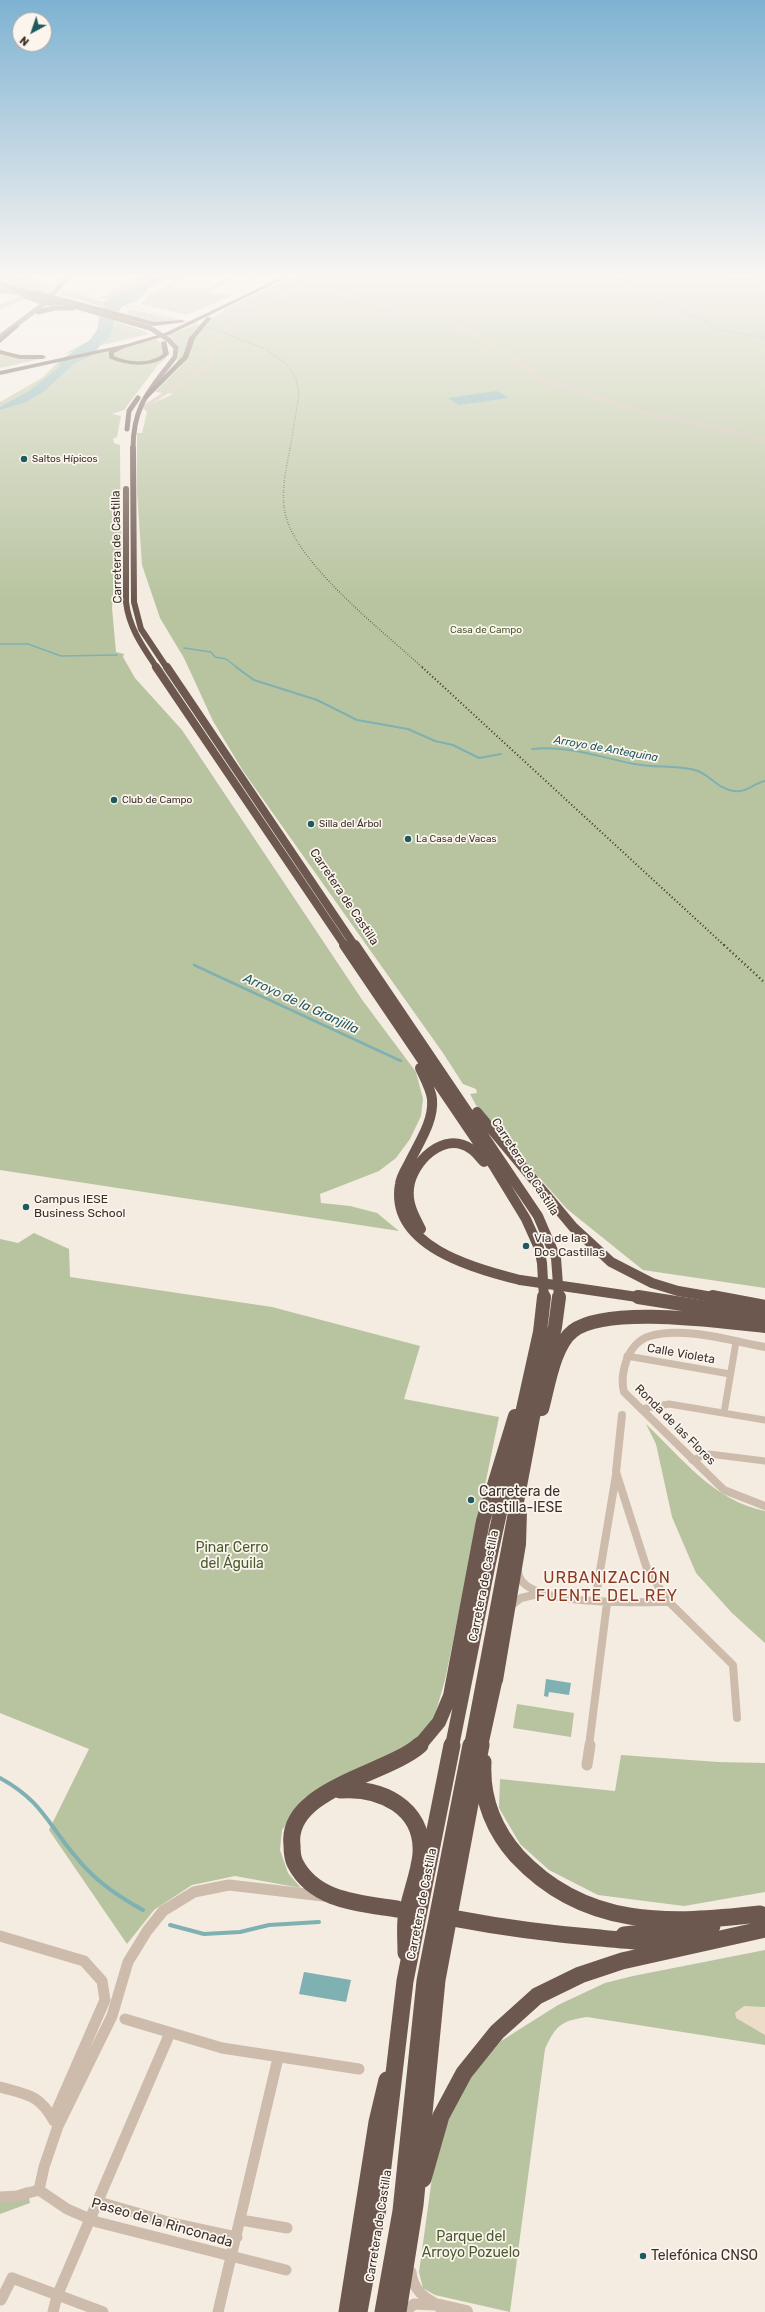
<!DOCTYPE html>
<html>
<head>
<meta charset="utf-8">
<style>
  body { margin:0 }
  #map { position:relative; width:765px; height:2312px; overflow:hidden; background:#f4ebe1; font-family:Rubik,sans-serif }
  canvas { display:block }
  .north { position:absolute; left:12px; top:12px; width:40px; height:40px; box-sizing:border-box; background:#fbf5ee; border:1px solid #aea6a0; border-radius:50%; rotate:220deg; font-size:11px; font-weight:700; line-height:16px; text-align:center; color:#3b302b }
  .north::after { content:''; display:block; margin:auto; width:14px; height:18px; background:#1f5a5e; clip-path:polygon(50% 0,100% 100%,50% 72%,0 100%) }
</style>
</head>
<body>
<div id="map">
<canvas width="765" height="2312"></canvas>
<div class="north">N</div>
</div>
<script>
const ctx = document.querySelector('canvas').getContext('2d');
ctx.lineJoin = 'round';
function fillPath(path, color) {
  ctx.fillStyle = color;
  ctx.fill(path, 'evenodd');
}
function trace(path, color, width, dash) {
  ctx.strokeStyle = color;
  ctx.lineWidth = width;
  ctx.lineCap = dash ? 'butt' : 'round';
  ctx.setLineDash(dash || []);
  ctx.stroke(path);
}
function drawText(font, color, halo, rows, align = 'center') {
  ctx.font = font + ' Rubik,sans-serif';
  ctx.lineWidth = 3.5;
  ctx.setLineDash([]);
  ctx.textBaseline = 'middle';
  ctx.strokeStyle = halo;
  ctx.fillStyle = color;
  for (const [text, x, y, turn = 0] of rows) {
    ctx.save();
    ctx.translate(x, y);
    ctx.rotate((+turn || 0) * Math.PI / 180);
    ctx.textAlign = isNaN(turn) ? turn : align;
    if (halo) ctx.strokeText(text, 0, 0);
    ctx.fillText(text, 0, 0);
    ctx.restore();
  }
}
fillPath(new Path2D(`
  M0 275H14L53 287 50 292 44 293 0 291Z
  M150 275H161L110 300 98 297 114 294Z
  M296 275H765V1288L643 1270 567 1209 477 1107 470 1094 477 1093 476 1089 463 1084 443 1053 243 771 213 721 184 658 160 618 142 565 137 492V433H142L147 412 144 409 151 404 173 394 155 392 182 365 176 364C181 354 179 343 169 335L194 325 205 327C219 305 272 290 296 275Z
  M160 288 233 295 187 315 141 304 150 294Z
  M63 290 106 302 102 307 59 294Z
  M130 309 177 320 158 324 126 315Z
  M99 316 144 331 149 334 64 354 92 339 97 330Z
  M157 339 163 347 166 358 157 366 124 410 112 414 121 416 117 437 113 439 114 443 120 445 121 564 115 570 112 608 116 652 124 654 123 657 135 678 182 730 363 1001 416 1072 423 1099 421 1116 410 1139 396 1158 379 1171 320 1194 321 1203 350 1206 377 1213 399 1231 0 1170V402L42 378 59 361Z
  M0 354 14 357 40 359 0 368Z
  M34 1233 69 1249 70 1277 272 1307 420 1346 404 1399 499 1417 445 1680 434 1718 419 1739 304 1798 282 1830 280 1850 288 1873 301 1888 235 1876 192 1885 154 1910 127 1944 49 1830 89 1749 0 1713V1239L18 1243Z
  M646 1424C683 1459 714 1501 765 1511V1643L732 1613 696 1573 672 1517 656 1444Z
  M517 1704 574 1713 571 1737 513 1728Z
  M621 1755 718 1762 765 1763V1892L684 1906 598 1895 549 1870 520 1844 499 1808 500 1779 615 1791Z
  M765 1950V2045L587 2017C561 2021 556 2025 545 2049L510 2312 435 2295 423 2288 419 2272 436 2149 454 2106 472 2075 501 2041 558 2005 605 1983 633 1976Z
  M27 2187 30 2203 0 2214V2195L3 2196Z`), '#b8c4a0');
fillPath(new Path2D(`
  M744 2006 765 2007V2035L736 2018 735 2013Z`), '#ecdcc8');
fillPath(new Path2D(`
  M161 275H181C172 280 155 280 148 289 138 301 138 301 122 306L113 322V330L109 338 101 344 94 354 74 364 42 393 26 402 0 410V407L31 390 60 366 59 361 90 340 98 328 104 302Z
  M497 391 509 398 459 405 448 398Z
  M546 1679 571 1683 569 1695 549 1692 548 1697 544 1696Z
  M304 1972 351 1980 346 2002 299 1994Z`), '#7fb0b2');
trace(new Path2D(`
  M603 275 631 282
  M690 275 765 281
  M635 283 646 287C652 308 668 306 687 310L688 315 704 319 705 322 720 330 765 338`), '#7fb0b2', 1);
trace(new Path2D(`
  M0 644H28L61 656 117 655
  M184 648 211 652 215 657 226 659 238 668`), '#7fb0b2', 1.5);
trace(new Path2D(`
  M236 667 254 680 317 700 357 720 408 729 435 741 453 745 479 758 501 754
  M532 749C567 745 600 757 634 764 654 768 675 765 695 770 710 774 717 789 734 791 746 793 754 783 765 781`), '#7fb0b2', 2);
trace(new Path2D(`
  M194 965 401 1061`), '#7fb0b2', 2.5);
trace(new Path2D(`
  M0 1778C42 1801 47 1823 76 1857 94 1880 117 1896 143 1910
  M170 1925 204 1934 240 1932 269 1925 319 1922`), '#7fb0b2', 4);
trace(new Path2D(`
  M627 1356 730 1374
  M641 1409 669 1404 765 1420
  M724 1413 736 1342
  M692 1460 709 1454 765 1461`), '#cdbbac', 7);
trace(new Path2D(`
  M244 275 264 277
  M317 277 325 287 341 294 454 323 475 334 484 343 505 353 548 382 634 410 719 428 765 441
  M166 288 207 291 237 275
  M166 288 185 275
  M19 289 30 275
  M109 294 146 275
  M144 407 205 367 221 334 234 323 238 310 285 295 317 277`), '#cdbbac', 3.5);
trace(new Path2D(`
  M765 1347C732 1341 682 1326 650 1336 639 1339 631 1349 627 1359 623 1370 621 1381 624 1392L724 1490 765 1506
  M622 1415 616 1472 647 1569 669 1602 733 1665 737 1718
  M518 1571C518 1608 643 1602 669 1602
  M595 1601 616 1475
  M511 1606 521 1598 542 1593
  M589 1746 607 1603`), '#cdbbac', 8);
trace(new Path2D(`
  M587 1765 590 1745
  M0 1936 84 1961 102 1981 105 2000 53 2119
  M125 2019 222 2048 359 2069
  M0 2087C28 2095 39 2094 54 2121
  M0 2197 17 2196 39 2190
  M99 2202 168 2222 237 2237
  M241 2220 287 2228
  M286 2270 97 2222 67 2209 39 2190 44 2167 58 2126 112 2016 128 1962 147 1931 163 1911 194 1892 229 1885 323 1896
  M411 2272C413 2290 424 2298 440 2306
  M1 2300 12 2278 103 2312
  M53 2312 57 2296 170 2033
  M218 2312 278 2058
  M405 2312 414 2304 434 2305`), '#cdbbac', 11);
trace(new Path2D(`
  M0 307 32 294`), '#cdbbac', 4.5);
trace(new Path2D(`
  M440 2306 466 2312`), '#cdbbac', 14);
trace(new Path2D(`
  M0 291 23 293`), '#a18a7d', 5);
trace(new Path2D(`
  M10 289C29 296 45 309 66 301L35 293
  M0 337 45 303 69 275`), '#7d675c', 5);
trace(new Path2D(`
  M64 303 150 328
  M38 312 55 308H73
  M127 429 129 411 138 398
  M133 449C133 405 150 390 175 357L176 348 169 340`), '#6c584f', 5);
trace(new Path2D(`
  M133 448 134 602 141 629 167 668
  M126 489V602C129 628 143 647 157 668`), '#6c584f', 6);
trace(new Path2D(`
  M156 667 345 946
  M167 667 355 946`), '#6c584f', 8);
trace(new Path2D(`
  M344 945 493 1165 526 1219 539 1248 542 1263 544 1298
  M355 945 538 1216 556 1258 559 1298
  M420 1068C424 1077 431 1089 432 1099 434 1120 420 1141 411 1159 408 1166 401 1175 400 1184 389 1246 475 1269 520 1280
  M477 1112 573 1227 611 1262 652 1283 678 1291 718 1298
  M421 1229C414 1216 407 1203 409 1188 412 1162 444 1130 471 1149 476 1152 480 1158 484 1162
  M576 1288 644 1298`), '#6c584f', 10);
trace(new Path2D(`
  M638 1297 765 1317
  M713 1297 765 1307
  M542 1409C548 1388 554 1345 573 1331 608 1305 722 1322 765 1326
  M496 1680 519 1544 520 1511
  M419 1746 439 1722 450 1696 483 1521 515 1416
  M452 1746 488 1567 540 1332 544 1297
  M471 1746 533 1417 555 1327 559 1297
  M481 1746 497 1673`), '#6c584f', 14);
trace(new Path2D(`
  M483 1762C481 1798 493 1829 517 1856 585 1929 669 1924 760 1914
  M340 1790C380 1787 424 1807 421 1854 419 1876 409 1897 406 1919 405 1930 406 1942 406 1953
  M397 1909C359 1903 314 1901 295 1863 292 1857 292 1851 292 1845 285 1789 388 1774 420 1745
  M458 1919C505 1928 553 1934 600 1938 630 1941 659 1944 689 1940
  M624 1935 712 1926
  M423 2179 441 2116 464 2073 497 2032 537 1996 580 1975 622 1961 765 1929
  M347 2312 377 2122 387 2080
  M359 2312 378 2208 405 1981 452 1745
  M383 2312 401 2211 425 1981 471 1745
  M398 2312 415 2205 437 1980 481 1745`), '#6c584f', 17);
fillPath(new Path2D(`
  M286 275H292L169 335 124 348 114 353V356C129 363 150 364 163 354L161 342 166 341 169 354C154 369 126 366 109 358V351L0 375V371L127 344 165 333Z
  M65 298 154 322 182 320 185 322 154 326 63 301Z
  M207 317 212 318 195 338 188 358 148 398H144V396L183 356 189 338Z
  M15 325 20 326 0 343V338Z
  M0 350 20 355H43L46 357 43 359H20L0 354Z`), '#5c4a42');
trace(new Path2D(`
  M16 275 213 329 266 349 285 363 296 378 299 394 290 449`), '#3b302b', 1, [0.5, 1.5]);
trace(new Path2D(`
  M290 448C286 470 280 495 286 517 300 567 384 632 423 668`), '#3b302b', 1.5, [0.5, 2]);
trace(new Path2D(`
  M422 667 725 946`), '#3b302b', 2, [1, 2.5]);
trace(new Path2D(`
  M724 945 765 983`), '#3b302b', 2.5, [1, 3]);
trace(new Path2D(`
  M0 284 64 303
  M150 328 169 340`), '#6c584f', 5);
trace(new Path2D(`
  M520 1280 576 1288`), '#6c584f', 10);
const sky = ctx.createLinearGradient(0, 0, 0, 599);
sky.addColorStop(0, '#7eb2d2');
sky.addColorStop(0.46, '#faf6f2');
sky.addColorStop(1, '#faf6f200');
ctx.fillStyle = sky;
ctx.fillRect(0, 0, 765, 599);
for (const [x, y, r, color] of [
  [24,459,4,"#1f5a5e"],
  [114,800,4,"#1f5a5e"],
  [311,824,4,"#1f5a5e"],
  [408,839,4,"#1f5a5e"],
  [26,1207,4,"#1f5a5e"],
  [526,1246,4,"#1f5a5e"],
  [471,1500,4,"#1f5a5e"],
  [643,2256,4,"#1f5a5e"]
]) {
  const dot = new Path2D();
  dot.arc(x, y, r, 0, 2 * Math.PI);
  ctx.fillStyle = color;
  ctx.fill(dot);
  trace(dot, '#fbf5ee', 1.5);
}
drawText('10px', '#3b302b', '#fbf5ee', [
  ["Saltos Hípicos",32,459],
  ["Club de Campo",122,800],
  ["Silla del Árbol",319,824],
  ["La Casa de Vacas",416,839]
], 'left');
drawText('10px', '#4a5a2e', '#fbf5ee', [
  ["Casa de Campo",486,630]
]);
drawText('italic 11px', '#1f5a5e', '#fbf5ee', [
  ["Arroyo de Antequina",606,749,10]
]);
drawText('12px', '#3b302b', '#fbf5ee', [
  ["Carretera de Castilla",117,547,-91],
  ["Carretera de Castilla",344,897,56],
  ["Carretera de Castilla",525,1167,57],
  ["Calle Violeta",681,1354,10],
  ["Ronda de las Flores",675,1425,45],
  ["Carretera de Castilla",484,1586,-79],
  ["Carretera de Castilla",422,1904,-79],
  ["Carretera de Castilla",379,2226,-81]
]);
drawText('12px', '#3b302b', '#fbf5ee', [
  ["Campus IESE",34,1200],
  ["Business School",34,1214],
  ["Vía de las",534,1239],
  ["Dos Castillas",534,1253]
], 'left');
drawText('italic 13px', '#1f5a5e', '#fbf5ee', [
  ["Arroyo de la Granjilla",301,1004,25]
]);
drawText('14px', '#3b302b', '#fbf5ee', [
  ["Carretera de",479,1492],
  ["Castilla-IESE",479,1508],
  ["Telefónica CNSO",651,2256]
], 'left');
drawText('14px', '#4a5a2e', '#fbf5ee', [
  ["Pinar Cerro",232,1548],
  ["del Águila",232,1564],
  ["Parque del",471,2237],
  ["Arroyo Pozuelo",471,2253]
]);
drawText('14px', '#3b302b', '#fbf5ee', [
  ["Paseo de la Rinconada",162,2223,16]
]);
ctx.letterSpacing = '1px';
drawText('16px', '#8c3b22', '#fbf5ee', [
  ["URBANIZACIÓN",607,1578],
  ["FUENTE DEL REY",607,1596]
]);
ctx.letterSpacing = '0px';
</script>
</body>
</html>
